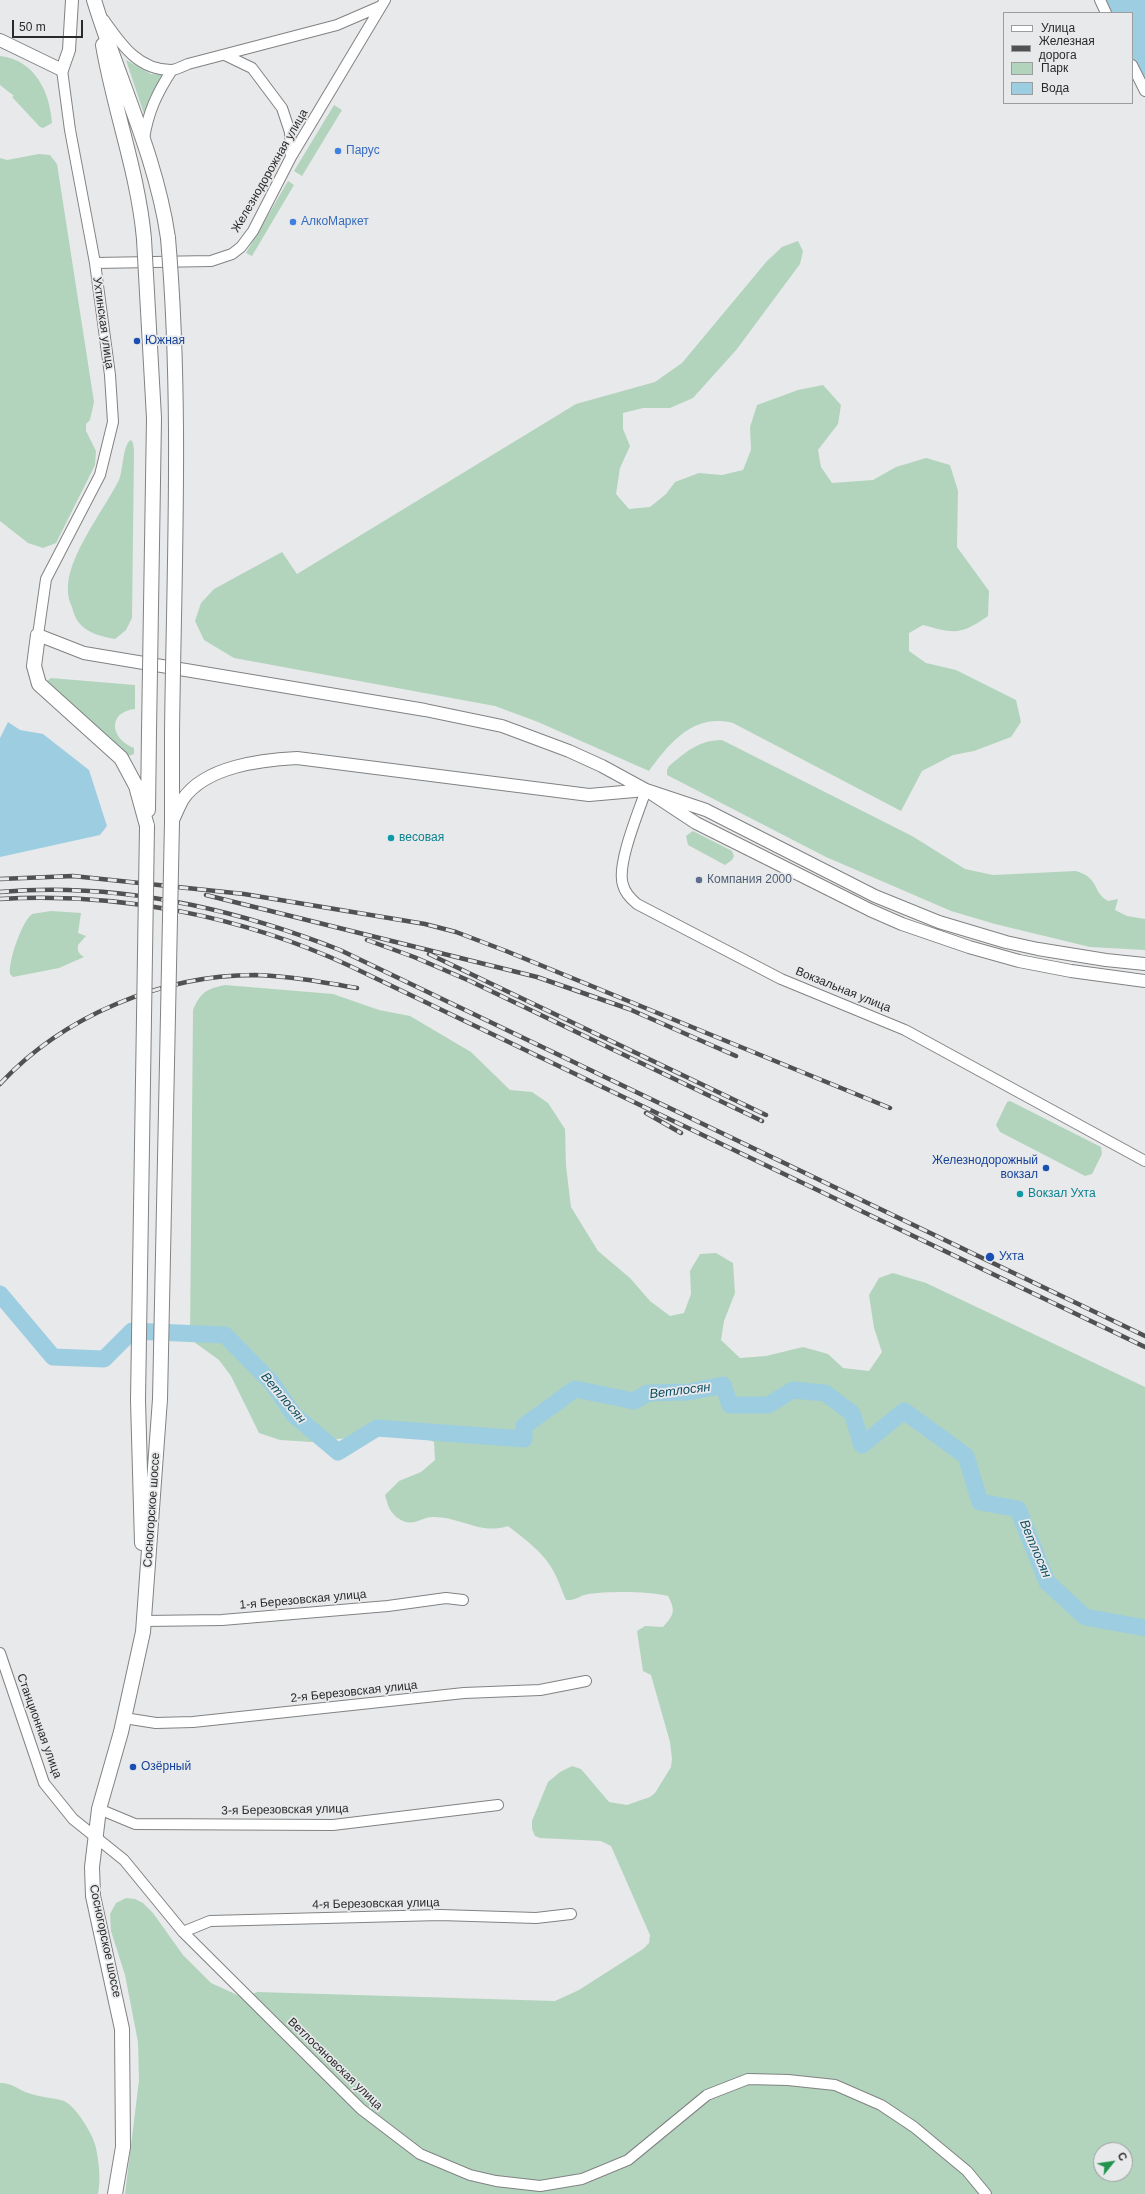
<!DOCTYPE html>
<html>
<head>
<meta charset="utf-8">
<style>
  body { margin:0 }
  #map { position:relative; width:1145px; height:2194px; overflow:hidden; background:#e8e9eb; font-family:Helvetica,sans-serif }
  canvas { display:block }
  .legend { position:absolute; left:1003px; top:12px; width:130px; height:92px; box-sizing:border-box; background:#e8e9eb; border:1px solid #9c9d9e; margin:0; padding:5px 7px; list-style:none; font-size:12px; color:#2a2a2a }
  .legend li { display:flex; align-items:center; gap:8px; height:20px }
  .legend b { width:20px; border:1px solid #9c9d9e }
  .north { position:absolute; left:1093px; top:2142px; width:40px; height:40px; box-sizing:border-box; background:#e8e9eb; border:1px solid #9c9d9e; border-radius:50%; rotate:60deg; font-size:11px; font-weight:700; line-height:16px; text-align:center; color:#2a2a2a }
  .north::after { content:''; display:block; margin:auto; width:14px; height:18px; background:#22934d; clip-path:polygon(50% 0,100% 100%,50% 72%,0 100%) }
  .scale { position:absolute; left:12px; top:20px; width:71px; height:18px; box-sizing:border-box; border:2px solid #2a2a2a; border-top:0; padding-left:5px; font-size:12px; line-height:14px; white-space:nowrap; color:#2a2a2a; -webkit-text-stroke:3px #e8e9eb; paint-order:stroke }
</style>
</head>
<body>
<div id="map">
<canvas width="1145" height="2194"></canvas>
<ul class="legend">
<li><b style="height:5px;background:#fff"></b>Улица</li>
<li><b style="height:5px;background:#515151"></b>Железная дорога</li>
<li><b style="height:11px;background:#b2d4bc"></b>Парк</li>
<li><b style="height:11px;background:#9dcde0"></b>Вода</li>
</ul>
<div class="north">С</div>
<div class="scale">50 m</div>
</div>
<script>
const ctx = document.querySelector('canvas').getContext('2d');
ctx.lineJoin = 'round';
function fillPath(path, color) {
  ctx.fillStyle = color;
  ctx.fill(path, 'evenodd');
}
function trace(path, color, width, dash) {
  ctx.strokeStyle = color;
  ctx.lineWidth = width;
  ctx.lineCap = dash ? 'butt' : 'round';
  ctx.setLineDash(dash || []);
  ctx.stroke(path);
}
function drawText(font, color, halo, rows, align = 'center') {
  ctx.font = font + ' Helvetica,sans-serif';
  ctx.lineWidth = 3.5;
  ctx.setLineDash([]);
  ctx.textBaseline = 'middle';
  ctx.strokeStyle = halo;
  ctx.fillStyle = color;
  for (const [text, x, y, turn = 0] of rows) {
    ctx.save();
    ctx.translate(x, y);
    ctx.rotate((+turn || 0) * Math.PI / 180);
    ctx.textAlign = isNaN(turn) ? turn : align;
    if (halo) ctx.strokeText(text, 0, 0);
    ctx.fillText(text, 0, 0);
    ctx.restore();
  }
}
fillPath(new Path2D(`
  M0 56C35 60 50 92 52 123L43 128 40 127 12 97 14 96 0 85Z
  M126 60 151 74 168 75 156 86 144 114Z
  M334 105 342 110 302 176 294 171Z
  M39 154 50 155 57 164 94 402 90 420 86 424V431L96 451 95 465 56 543 43 548 28 543 0 521V158L7 160Z
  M288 181 294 185 252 256 246 253Z
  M798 241 803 251 800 264 737 349 693 398 670 408H643L623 413V429L630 446 620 468 616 494 629 509 650 507 666 494 675 482 699 473 722 475 743 470 751 450 750 427 757 405 798 390 823 385 841 405 838 424 818 450 821 467 832 483 873 480 896 467 926 458 950 465 958 491 957 547 989 591 988 616C961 635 955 634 923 625L909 633V651L926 663 956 670 1016 700 1021 722 1011 737 974 751 953 755 922 771 901 811 733 723C694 713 670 742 649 771L538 722 495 706 234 658 204 640 195 621 201 603 214 589 282 552 297 574 576 404 655 382 682 363 767 261 782 247Z
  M131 440 133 443 134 451 132 618 126 630 115 639C94 635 77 630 72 607 70 603 68 597 68 592 65 559 104 510 119 480 123 471 123 443 131 440Z
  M51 678 135 685V709C107 712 110 739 134 748V754L126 757 45 682Z
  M722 740 912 836 965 869 993 875 1076 871C1100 878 1092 892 1108 901L1118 899 1115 910 1127 916 1145 919V950L1090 947 995 924 951 911 826 857 667 775V770L669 766C686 752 699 740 722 740Z
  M693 831 732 851 734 856 732 860 725 865 688 845 686 836Z
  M51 911 81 913 78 933 86 936 78 945C77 951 79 954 84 957L59 968 13 977 10 974C8 962 22 921 32 914Z
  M225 985 333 994 379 1010 410 1016 471 1052 510 1090 532 1092 548 1103 565 1129 566 1166 571 1207 598 1251 630 1278 650 1301 670 1316 684 1313 691 1294 690 1271 700 1254 716 1253 733 1263 735 1293 724 1321 721 1340 740 1358 766 1356 803 1347 828 1354 843 1368 869 1371 882 1352 874 1328 869 1295 879 1278 893 1273 926 1283 1145 1387V2194H125L139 2080 138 2042 125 1975 111 1931 110 1914 116 1903 126 1898 135 1899 143 1903 153 1913 183 1955 211 1983 244 1998 257 1992 555 2001 579 1990 643 1949 649 1943 650 1935 611 1846 601 1841 540 1838 535 1836 532 1829V1821L548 1782 560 1772 572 1766 581 1769 609 1802 627 1805 650 1797 655 1793 671 1767 672 1759 670 1742 651 1675 643 1671 637 1631 645 1626 663 1627C674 1615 676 1611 668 1596 649 1591 608 1591 589 1594 580 1595 576 1601 566 1600 562 1592 560 1584 556 1576 546 1554 527 1541 508 1526 479 1535 462 1517 433 1517 422 1517 413 1527 401 1520 390 1514 388 1506 385 1495L399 1481 421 1472 435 1460 434 1442 411 1431 312 1442 280 1440 259 1433 231 1376 219 1360 190 1339 193 1010C201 992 206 989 225 985ZM1101 2150H1125V2174H1101Z
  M1010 1101 1101 1147 1102 1154 1092 1174 1085 1176 1000 1132 996 1125 1007 1102Z
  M0 2083C12 2083 17 2089 28 2093 38 2097 56 2098 64 2101 76 2106 94 2136 96 2148 99 2163 101 2180 98 2194H0Z`), '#b2d4bc');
fillPath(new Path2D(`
  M1105 0H1145V82L1132 58V13H1111Z
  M8 722 20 730 43 734 89 770 107 826 100 835 0 857V738Z`), '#9dcde0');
trace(new Path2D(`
  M0 1294 53 1357 104 1359 132 1331 225 1335 272 1383 294 1415 338 1452 377 1428 524 1439V1426L575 1389 634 1401 648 1393 689 1392 723 1385 730 1405H768L793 1390 825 1393 852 1413 862 1445 904 1411 966 1456 980 1502 1018 1509 1047 1582 1085 1617 1145 1628`), '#9dcde0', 17);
const minor = new Path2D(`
  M1100 0 1106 13
  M104 20C121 44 138 70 171 70 176 70 183 66 188 64L337 25 381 6
  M225 55 252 68 282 108 290 132 291 157
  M1132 65 1145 91
  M144 139C148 112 157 93 172 70
  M95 263 211 261 232 254 241 247 253 231 291 157 385 0
  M38 635 46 579 100 475 113 422 110 375 95 263 70 130 62 70
  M646 790C639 811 616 865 623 885 625 893 631 899 637 904L781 979 905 1030 1145 1161
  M144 1621 222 1620 388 1606 446 1598 463 1600
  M0 1653 44 1783 73 1819 124 1860 183 1932 361 2109 420 2154 470 2175 496 2181 540 2186 582 2179 628 2160 707 2095 748 2079 788 2080 835 2085 881 2105 914 2127 967 2171 986 2194
  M124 1718 156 1723 193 1722 464 1693 540 1690 586 1681
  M99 1809 135 1824 333 1825 498 1805
  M183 1932 210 1921 440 1915 536 1918 571 1914`);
const tertiary = new Path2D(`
  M0 40 62 70 69 50 72 0
  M38 635 84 653 425 710 502 726 569 751 602 766 646 790 696 823 870 910 902 924 969 947 1019 961 1071 971 1145 981
  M172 822C176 814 179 806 183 799 206 766 261 760 297 758L589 795 646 790 706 810 875 896 939 922 1006 942 1038 949 1106 960 1145 964`);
const secondary = new Path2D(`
  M94 0C118 79 156 155 168 238
  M103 45C114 110 138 172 144 239
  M38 635 34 666 39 684 121 758 136 786 147 826
  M172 733V822
  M148 810 149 732
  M138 1400 142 1543
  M115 2194 123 2147 122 2029 93 1896 92 1867 99 1809 121 1732 143 1632 160 1399`);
trace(minor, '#818283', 12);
trace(tertiary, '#818283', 14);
trace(secondary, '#818283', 16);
trace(minor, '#fff', 10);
trace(tertiary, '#fff', 12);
trace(secondary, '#fff', 14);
const rail = new Path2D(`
  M0 879 73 876 244 894 425 924 456 932 506 951 890 1108
  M0 892C115 882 233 908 340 950L1145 1336
  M206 895 537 977 629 1009 736 1056
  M0 899C119 892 242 916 350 966L1145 1347
  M367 940 414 957 470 981 762 1121
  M429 954 766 1115
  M0 1084C63 1016 162 975 255 975 290 976 323 982 357 988
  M646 1113 681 1133`);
trace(rail, '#515151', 4.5);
trace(rail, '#e8e9eb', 3, [9]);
const secondaryBridge = new Path2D(`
  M168 238C182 402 174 568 172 733
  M144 239 154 418 149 732
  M160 1399 172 822
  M138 1400 147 826`);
trace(secondaryBridge, '#818283', 16, []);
trace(secondaryBridge, '#fff', 14);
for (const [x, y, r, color] of [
  [338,151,4,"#3f7fe0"],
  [293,222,4,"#3f7fe0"],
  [137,341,4,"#1a4fb4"],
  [391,838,4,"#0f9aa8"],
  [699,880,4,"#5c6f8a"],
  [1046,1168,4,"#1a4fb4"],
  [1020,1194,4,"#0f9aa8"],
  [990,1257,5,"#1a4fb4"],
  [133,1767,4,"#1a4fb4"]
]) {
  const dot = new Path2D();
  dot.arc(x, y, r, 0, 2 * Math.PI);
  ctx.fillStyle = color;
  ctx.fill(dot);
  trace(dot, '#e8e9eb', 1.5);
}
drawText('12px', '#366cbe', '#e8e9eb', [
  ["Парус",346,151],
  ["АлкоМаркет",301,222]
], 'left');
drawText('12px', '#2a2a2a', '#e8e9eb', [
  ["Железнодорожная улица",270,171,-60],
  ["Ухтинская улица",103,323,82],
  ["Вокзальная улица",843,990,22],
  ["Сосногорское шоссе",152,1510,-86],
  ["1-я Березовская улица",303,1600,-5],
  ["2-я Березовская улица",354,1692,-6],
  ["Станционная улица",39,1726,70],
  ["3-я Березовская улица",285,1810,-1],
  ["4-я Березовская улица",376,1904,-1],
  ["Сосногорское шоссе",105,1941,78],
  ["Ветлосяновская улица",335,2064,44]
]);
drawText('12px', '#164399', '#e8e9eb', [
  ["Южная",145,341],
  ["Железнодорожный",1038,1161,"right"],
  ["вокзал",1038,1175,"right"],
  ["Ухта",999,1257],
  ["Озёрный",141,1767]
], 'left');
drawText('12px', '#0d838f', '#e8e9eb', [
  ["весовая",399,838],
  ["Вокзал Ухта",1028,1194]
], 'left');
drawText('12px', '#4e5e75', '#e8e9eb', [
  ["Компания 2000",707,880]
], 'left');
drawText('italic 13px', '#105064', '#e8e9eb', [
  ["Ветлосян",680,1391,-7],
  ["Ветлосян",283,1398,50],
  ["Ветлосян",1035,1549,67]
]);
</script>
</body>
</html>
